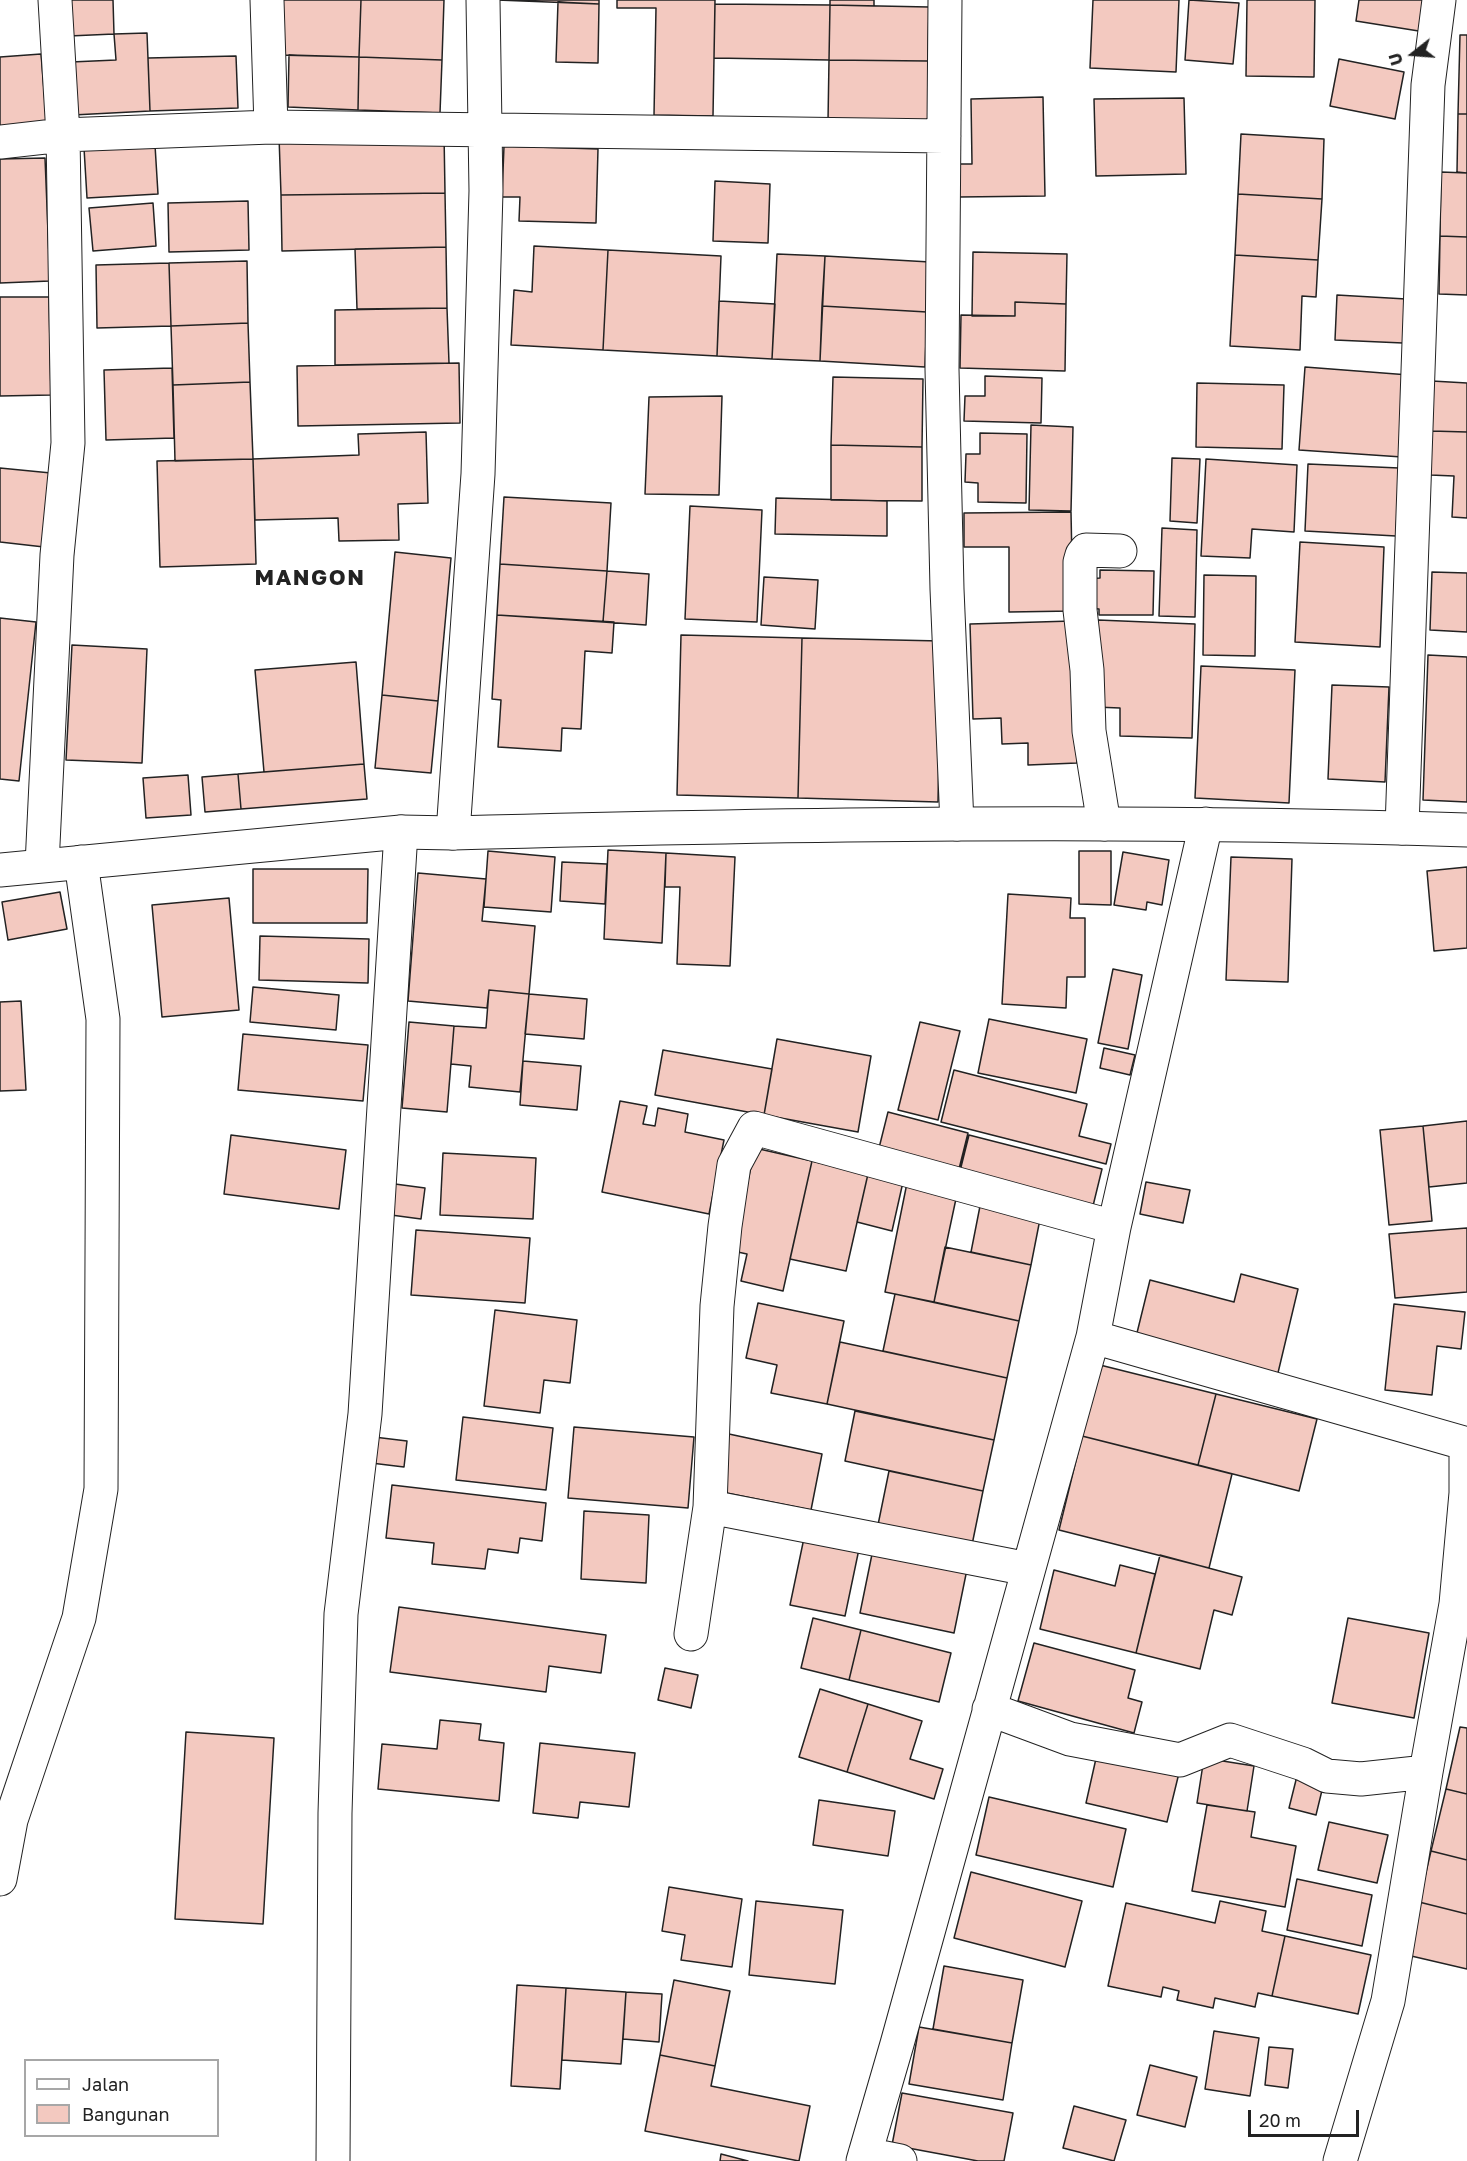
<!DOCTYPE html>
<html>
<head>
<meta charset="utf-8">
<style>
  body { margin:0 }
  #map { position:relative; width:1467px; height:2161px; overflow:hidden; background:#fff; font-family:"Golos Text",sans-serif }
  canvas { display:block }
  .legend { position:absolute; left:24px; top:2059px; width:195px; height:78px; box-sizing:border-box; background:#fff; border:2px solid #a7a7a7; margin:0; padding:8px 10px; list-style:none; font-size:18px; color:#222 }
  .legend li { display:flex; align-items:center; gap:12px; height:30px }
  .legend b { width:30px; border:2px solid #a7a7a7 }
  .north { position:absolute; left:1383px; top:24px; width:60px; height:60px; -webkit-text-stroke:4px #fff; paint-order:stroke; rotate:253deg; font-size:16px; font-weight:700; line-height:24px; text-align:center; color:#222 }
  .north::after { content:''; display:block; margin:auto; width:21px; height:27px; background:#222; clip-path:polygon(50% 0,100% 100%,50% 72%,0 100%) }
  .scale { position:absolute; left:1248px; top:2110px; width:111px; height:27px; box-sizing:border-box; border:3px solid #222; border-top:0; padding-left:8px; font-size:18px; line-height:21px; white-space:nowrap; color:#222; -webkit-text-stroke:4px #fff; paint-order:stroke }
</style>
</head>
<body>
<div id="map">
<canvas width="1467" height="2161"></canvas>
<ul class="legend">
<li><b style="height:8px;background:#fff"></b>Jalan</li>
<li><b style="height:16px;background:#f3c9c0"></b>Bangunan</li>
</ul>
<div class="north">U</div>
<div class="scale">20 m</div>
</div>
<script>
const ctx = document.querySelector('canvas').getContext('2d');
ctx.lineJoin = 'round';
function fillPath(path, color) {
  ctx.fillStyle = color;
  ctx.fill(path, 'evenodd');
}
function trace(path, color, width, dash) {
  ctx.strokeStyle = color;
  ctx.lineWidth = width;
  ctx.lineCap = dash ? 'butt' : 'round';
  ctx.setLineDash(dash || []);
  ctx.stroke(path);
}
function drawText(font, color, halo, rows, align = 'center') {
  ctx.font = font + ' "Golos Text",sans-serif';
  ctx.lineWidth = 4.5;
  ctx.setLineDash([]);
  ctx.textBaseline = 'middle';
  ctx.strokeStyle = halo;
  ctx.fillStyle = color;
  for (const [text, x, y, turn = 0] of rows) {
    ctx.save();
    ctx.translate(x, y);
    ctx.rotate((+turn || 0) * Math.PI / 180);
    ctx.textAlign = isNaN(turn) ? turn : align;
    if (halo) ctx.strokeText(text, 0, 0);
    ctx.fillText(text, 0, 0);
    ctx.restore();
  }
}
const building = new Path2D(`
  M68 0H113L114 34 69 36Z
  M279 0H361L359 57 277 55Z
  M361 0H444L442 60 359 57Z
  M497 0H599V4Z
  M617 0H715L713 116 654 115 656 8H617Z
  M830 0H874V6L830 5Z
  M1093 0H1179L1176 72 1090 68Z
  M1189 0 1239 3 1233 64 1185 60Z
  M1247 0H1315L1314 77 1246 76Z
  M1359 0H1430L1425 32 1356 21Z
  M558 2 599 4 598 63 556 62Z
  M715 4 830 5 829 60 714 58Z
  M830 5 929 7 928 61 829 60Z
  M147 33 150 111 73 115 71 62 116 60 114 34Z
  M1460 35H1467V114H1458Z
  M41 54 47 126 0 131V57Z
  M289 55 359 57 358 110 288 107Z
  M236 56 238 108 150 111 148 58Z
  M359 57 442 60 440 113 358 110Z
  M1339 59 1404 72 1395 119 1330 106Z
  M829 60 928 61V123L828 121Z
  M1043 97 1045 196 959 197 958 164H972L971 99Z
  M1184 98 1186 174 1096 176 1094 99Z
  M1458 114H1467V173L1457 172Z
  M444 133 445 193 281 195 279 136Z
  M1241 134 1324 139 1322 199 1238 194Z
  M155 145 158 194 87 198 84 148Z
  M504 146 598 149 596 223 519 221 520 197H502Z
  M45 158 50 281 0 283V159Z
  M1441 172 1467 173V237L1440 236Z
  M715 181 770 184 768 243 713 241Z
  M445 193 446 247 282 251 281 195Z
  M1238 194 1322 199 1318 260 1235 255Z
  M248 201 249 250 169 252 168 203Z
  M153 203 156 246 93 251 89 208Z
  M1440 236 1467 237V295L1439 294Z
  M534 246 608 250 603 350 511 345 514 290 532 292Z
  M446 247 447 308 357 309 355 249Z
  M608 250 721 256 717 356 603 350Z
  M973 252 1067 254 1066 304 1015 302V316H972Z
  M777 254 825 256 820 361 772 359Z
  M1235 255 1318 260 1316 297 1302 296 1300 350 1230 346Z
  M825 256 930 262 927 312 822 306Z
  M247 261 248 323 171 326 169 263Z
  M169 263 171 326 97 328 96 265Z
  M1337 295 1406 299 1403 343 1335 340Z
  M0 297H49L51 395 0 396Z
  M719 301 775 304 772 359 717 356Z
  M1015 302 1066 304 1065 371 960 368 961 315 1015 316Z
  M822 306 927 312 925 367 820 361Z
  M447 308 449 363 335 365V310Z
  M248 323 250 382 173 385 171 326Z
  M459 363 460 423 298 426 297 366Z
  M1305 367 1409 375 1402 457 1299 450Z
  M172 368 174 438 106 440 104 370Z
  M985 376 1042 378 1041 423 964 421 965 396H985Z
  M833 377 923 379 922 447 831 445Z
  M1432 381 1467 383V432L1431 431Z
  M250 382 253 459 175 461 173 385Z
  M1197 383 1284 385 1282 449 1196 447Z
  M722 396 719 495 645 494 649 397Z
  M1031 425 1073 427 1071 511 1029 510Z
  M1431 431 1467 432V518L1452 517 1454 476 1430 475Z
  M426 432 428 503 398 504 399 540 339 541 338 518 255 520 253 459 359 455 358 434Z
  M980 433 1027 434 1026 503 978 502V483L965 482 966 454H980Z
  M831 445 922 447V501L831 500Z
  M1172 458 1200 459 1197 523 1170 521Z
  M253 459 256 564 160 567 157 461Z
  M1206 459 1297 465 1294 532 1252 529 1250 558 1201 556Z
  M1308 464 1399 468 1396 536 1305 531Z
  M0 468 51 473 44 547 0 542Z
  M504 497 611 503 607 571 500 564Z
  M776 498 887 501V536L775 534Z
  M690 506 762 510 757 622 685 619Z
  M1071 512 1073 611 1009 612V547H964V513Z
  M1162 528 1197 530 1195 617 1159 616Z
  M1300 542 1384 547 1380 647 1295 642Z
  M395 552 451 558 438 701 382 695Z
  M500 564 607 571 603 622 497 615Z
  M1100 570 1154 571 1153 615H1099V609L1086 608V579L1100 578Z
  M607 571 649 574 646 625 603 622Z
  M1432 572 1467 573V632L1430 630Z
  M1204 575 1256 576 1255 656 1203 655Z
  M764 577 818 580 815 629 761 625Z
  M497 615 614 622 612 653 585 651 581 729 562 728 561 751 498 747 501 700 492 699Z
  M0 618 36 622 19 781 0 779Z
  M1098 620 1195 624 1192 738 1120 736V708L1095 707Z
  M1072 621 1077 763 1028 765V743L1002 744 1001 718 973 719 970 624Z
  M681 635 802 638 798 798 677 795Z
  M802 638 941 641 938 802 798 798Z
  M72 645 147 649 142 763 66 760Z
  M1428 655 1467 657V802L1423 800Z
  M356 662 364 764 264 772 255 670Z
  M1201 666 1295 670 1289 803 1195 798Z
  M1332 685 1389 687 1385 782 1328 779Z
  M382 695 438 701 431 773 375 768Z
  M364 764 367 799 241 809 238 774Z
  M238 774 241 809 205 812 202 777Z
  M188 775 191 815 146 818 143 778Z
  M608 850 666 853 662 943 604 939Z
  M488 851 555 857 551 912 484 907Z
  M1079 851H1111V905L1079 904Z
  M1123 852 1169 860 1162 905 1147 902 1146 910 1114 905Z
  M666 853 735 857 730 966 677 964 680 887H665Z
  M1231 857 1292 859 1288 982 1226 980Z
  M562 862 607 864 605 904 560 901Z
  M1467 867V948L1434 951 1427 871Z
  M253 869H368L367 923H253Z
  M418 873 486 879 482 921 535 926 529 994 489 990 487 1008 408 1001Z
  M60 892 67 929 8 940 2 902Z
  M1008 894 1071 898 1070 918H1085V977H1067L1066 1008 1002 1004Z
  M229 898 239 1010 162 1017 152 905Z
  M260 936 369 939 368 983 259 980Z
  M1113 969 1142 975 1128 1049 1098 1043Z
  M253 987 339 995 336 1030 250 1022Z
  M489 990 529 994 520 1092 469 1087 471 1066 451 1064 454 1026 486 1028Z
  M529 994 587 999 584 1039 525 1034Z
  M21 1001 26 1090 0 1091V1002Z
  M989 1019 1087 1039 1076 1093 978 1073Z
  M409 1022 454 1026 447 1112 402 1108Z
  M920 1022 960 1031 938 1120 898 1110Z
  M243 1034 368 1045 363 1101 238 1090Z
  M777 1039 871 1056 858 1132 764 1115Z
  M1104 1048 1135 1055 1130 1075 1100 1068Z
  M663 1050 772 1069 764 1115 655 1095Z
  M523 1061 581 1066 577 1110 520 1105Z
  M954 1070 1087 1104 1079 1136 1111 1144 1106 1164 941 1122Z
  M620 1101 647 1106 643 1124 655 1126 658 1108 688 1114 685 1132 724 1140 709 1214 602 1192Z
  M888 1112 968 1133 958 1173 878 1152Z
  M1467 1121V1183L1429 1187 1423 1126Z
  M1423 1126 1432 1221 1389 1225 1380 1130Z
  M231 1135 346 1150 339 1209 224 1194Z
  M969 1135 1102 1169 1092 1210 959 1175Z
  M755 1148 812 1161 783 1291 741 1281 747 1254 733 1251Z
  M443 1153 536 1158 533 1219 440 1215Z
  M812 1161 868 1174 846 1271 790 1259Z
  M868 1174 903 1182 892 1231 857 1222Z
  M1146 1182 1190 1190 1183 1223 1140 1214Z
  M907 1183 957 1194 934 1302 885 1292Z
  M395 1184 425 1188 421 1219 391 1215Z
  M981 1201 1041 1214 1031 1265 971 1252Z
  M1467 1228V1292L1395 1298 1389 1234Z
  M416 1230 530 1238 525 1303 411 1295Z
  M945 1247 1031 1265 1019 1321 934 1302Z
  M1241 1274 1298 1289 1277 1377 1135 1341 1150 1280 1234 1302Z
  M895 1294 1019 1321 1007 1378 883 1351Z
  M758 1303 844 1321 827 1404 771 1393 777 1365 746 1358Z
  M1394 1304 1465 1312 1461 1349 1437 1346 1432 1395 1385 1390Z
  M495 1310 577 1320 570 1383 544 1380 540 1413 484 1406Z
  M840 1342 1007 1378 994 1440 827 1404Z
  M1100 1365 1216 1394 1198 1465 1082 1436Z
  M1216 1394 1317 1419 1299 1491 1198 1465Z
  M855 1411 994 1440 983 1491 845 1461Z
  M463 1417 553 1428 546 1490 456 1480Z
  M574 1427 694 1437 688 1508 568 1498Z
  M729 1434 822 1454 811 1510 717 1491Z
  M1082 1436 1232 1474 1209 1568 1059 1530Z
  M374 1437 407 1441 404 1467 371 1463Z
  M889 1471 983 1491 954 1633 860 1613Z
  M392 1485 546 1503 542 1541 520 1538 518 1553 488 1549 485 1569 432 1564 434 1543 386 1538Z
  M584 1511 649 1515 646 1583 581 1579Z
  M804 1538 859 1549 845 1616 790 1605Z
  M1160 1555 1242 1577 1232 1615 1214 1610 1200 1669 1136 1653Z
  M1120 1565 1155 1574 1136 1653 1040 1629 1054 1570 1115 1586Z
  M399 1607 606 1635 601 1673 549 1666 546 1692 390 1672Z
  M813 1618 861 1630 849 1680 801 1668Z
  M1348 1618 1429 1633 1414 1718 1332 1703Z
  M861 1630 951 1653 939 1702 849 1680Z
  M1034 1643 1135 1670 1128 1698 1142 1702 1134 1733 1018 1701Z
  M665 1668 698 1675 691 1708 658 1700Z
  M820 1689 868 1704 847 1772 799 1757Z
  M868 1704 922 1721 910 1759 943 1769 934 1799 847 1772Z
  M440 1720 481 1724 479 1740 504 1743 499 1801 378 1789 382 1744 437 1749Z
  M1460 1727 1467 1728V1794L1446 1789Z
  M186 1732 274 1738 263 1924 175 1919Z
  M540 1743 635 1753 629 1807 580 1802 578 1818 533 1813Z
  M1097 1754 1179 1773 1167 1822 1086 1803Z
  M1204 1758 1254 1766 1247 1811 1197 1803Z
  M1297 1776 1324 1782 1316 1815 1289 1808Z
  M1446 1789 1467 1794V1860L1431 1851Z
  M989 1797 1126 1829 1113 1887 976 1855Z
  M819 1800 895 1811 888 1856 813 1845Z
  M1207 1805 1255 1812 1251 1837 1296 1846 1285 1907 1192 1891Z
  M1329 1822 1388 1835 1377 1883 1318 1870Z
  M1431 1851 1467 1860V1914L1419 1902Z
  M971 1872 1082 1901 1065 1967 954 1938Z
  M1297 1879 1372 1895 1362 1946 1287 1930Z
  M669 1887 742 1899 732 1967 681 1960 685 1935 662 1931Z
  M756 1901 843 1910 835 1984 749 1975Z
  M1220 1901 1266 1911 1262 1931 1285 1936 1272 1996 1258 1993 1255 2007 1215 1998 1213 2008 1177 2000 1179 1991 1163 1987 1161 1997 1108 1986 1126 1903 1215 1923Z
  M1419 1902 1467 1914V1969L1407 1955Z
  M1285 1936 1371 1955 1358 2014 1272 1996Z
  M944 1966 1023 1980 1012 2043 933 2029Z
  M674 1980 730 1991 715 2066 660 2055Z
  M517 1985 566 1988 560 2089 511 2086Z
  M566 1988 626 1992 621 2064 562 2060Z
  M626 1992 662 1994 659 2042 623 2039Z
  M919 2027 1012 2043 1003 2100 909 2084Z
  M1214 2031 1259 2038 1250 2096 1205 2089Z
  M1269 2047 1293 2049 1288 2088 1265 2085Z
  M660 2055 715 2066 711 2086 810 2106 799 2161 645 2131Z
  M1150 2065 1197 2077 1185 2127 1137 2115Z
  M902 2093 1013 2113 1004 2161H978L892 2145Z
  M1074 2106 1126 2120 1114 2161 1063 2148Z
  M721 2154 748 2161H720Z`);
fillPath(building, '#f3c9c0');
trace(building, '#222', 1.5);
const minor = new Path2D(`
  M267 0 271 127
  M945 0 942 369 947 589 957 824
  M0 142 63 135 271 127 944 136
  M1104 824 1089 731 1087 670 1080 610V562L1082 555 1086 550 1120 551
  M1402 828 1428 85 1439 0
  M453 833 478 474 486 191 483 0
  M42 865 57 555 68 443 63 135 55 0
  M1093 1337 1467 1444
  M710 1507 1028 1569
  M691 1634 710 1507 717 1306 725 1226 734 1165 754 1128 1114 1227
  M989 1709 1070 1739 1180 1760 1230 1740 1303 1764 1327 1776 1361 1779 1426 1772
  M0 1879 11 1820 79 1618 101 1489 103 1019 81 862
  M865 2154 900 2161
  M333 2161 335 1813 341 1614 365 1414 401 832
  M863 2161 897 2044 1093 1337 1114 1227 1206 824
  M1340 2161 1388 2001 1426 1772 1456 1604 1466 1493V1444`);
const highway = new Path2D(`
  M0 870 401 832 453 833C791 824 1129 819 1467 830`);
trace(minor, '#222', 35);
trace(highway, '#222', 35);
trace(minor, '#fff', 33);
trace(highway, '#fff', 33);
ctx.letterSpacing = '1.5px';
drawText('bold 22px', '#222', '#fff', [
  ["MANGON",310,578]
]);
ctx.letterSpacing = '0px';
</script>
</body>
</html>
